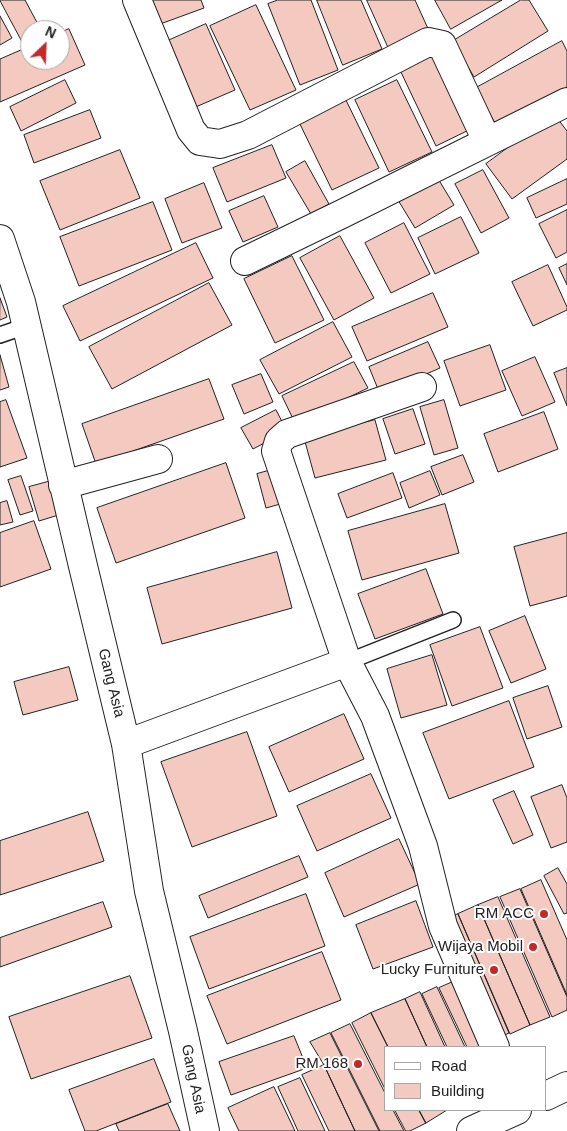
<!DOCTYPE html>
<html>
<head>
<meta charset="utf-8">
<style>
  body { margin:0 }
  #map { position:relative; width:567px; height:1131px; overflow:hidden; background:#fff; font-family:Helvetica,sans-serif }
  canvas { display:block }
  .legend { position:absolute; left:384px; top:1046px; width:162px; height:65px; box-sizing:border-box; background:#fff; border:1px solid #a7a7a7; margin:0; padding:6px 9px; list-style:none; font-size:15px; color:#222 }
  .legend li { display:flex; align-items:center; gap:10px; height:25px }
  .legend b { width:25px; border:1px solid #a7a7a7 }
  .north { position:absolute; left:20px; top:20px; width:50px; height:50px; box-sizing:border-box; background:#fff; border:1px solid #a7a7a7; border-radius:50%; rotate:24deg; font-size:14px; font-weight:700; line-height:20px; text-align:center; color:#222 }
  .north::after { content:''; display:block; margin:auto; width:18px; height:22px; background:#c62828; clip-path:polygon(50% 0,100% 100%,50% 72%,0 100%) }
</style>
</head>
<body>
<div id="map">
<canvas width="567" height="1131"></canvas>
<ul class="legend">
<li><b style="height:6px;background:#fff"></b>Road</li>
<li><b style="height:14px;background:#f3c9c0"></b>Building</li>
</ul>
<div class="north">N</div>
</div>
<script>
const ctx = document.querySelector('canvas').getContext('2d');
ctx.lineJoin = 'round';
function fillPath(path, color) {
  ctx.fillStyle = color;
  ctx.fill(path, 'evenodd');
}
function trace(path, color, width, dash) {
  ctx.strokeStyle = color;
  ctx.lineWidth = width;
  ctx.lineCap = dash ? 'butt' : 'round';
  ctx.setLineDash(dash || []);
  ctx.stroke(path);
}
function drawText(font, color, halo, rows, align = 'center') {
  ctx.font = font + ' Helvetica,sans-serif';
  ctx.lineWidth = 4;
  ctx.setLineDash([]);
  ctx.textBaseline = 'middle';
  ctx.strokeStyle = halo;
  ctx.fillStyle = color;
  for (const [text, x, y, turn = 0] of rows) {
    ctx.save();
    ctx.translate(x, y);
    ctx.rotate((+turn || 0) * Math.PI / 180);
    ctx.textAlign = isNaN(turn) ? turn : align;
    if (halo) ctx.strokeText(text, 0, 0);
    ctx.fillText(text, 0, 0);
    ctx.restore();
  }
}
const building = new Path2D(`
  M0 0H25L41 30H30V37L22 41Z
  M142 0H201L204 8 152 27Z
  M278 0H311L338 70 300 85 268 4Z
  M317 0H361L382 49 343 65Z
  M367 0H415L430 33 390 51Z
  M435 0H502L451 29Z
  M521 0H529L548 31 474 77 453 41Z
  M256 5 296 90 250 110 210 26Z
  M0 16 12 38 0 45Z
  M206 24 235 90 191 109 163 43Z
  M69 29 85 65 0 102V59L30 46V60H60V33Z
  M562 41 567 51V87L496 125 476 88Z
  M436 50 473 128 436 146 399 68Z
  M65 80 76 103 21 131 10 107Z
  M397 80 432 152 389 172 355 100Z
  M343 94 379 168 332 190 296 116Z
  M90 110 101 138 34 163 24 135Z
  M554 114 567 131V159L512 199 486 164Z
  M272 145 286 178 227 202 213 168Z
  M120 150 140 198 60 230 40 181Z
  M305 161 329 204 311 214 286 172Z
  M483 170 509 218 481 233 455 184Z
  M437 177 454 205 415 228 398 200Z
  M567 179V204L536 218 527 198Z
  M204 183 222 228 182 243 165 199Z
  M264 196 278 227 243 242 229 211Z
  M153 202 172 250 79 286 60 237Z
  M567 210V252L556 258 539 224Z
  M461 217 479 253 435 274 418 238Z
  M404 223 430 274 391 293 365 243Z
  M340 236 374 298 334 320 300 258Z
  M196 243 213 278 80 341 63 306Z
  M292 256 324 320 275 343 244 279Z
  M567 264V285L559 268Z
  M548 265 567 307V310L533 326 512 282Z
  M209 283 232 325 112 389 89 347Z
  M433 293 448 327 367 361 352 327Z
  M0 298 7 317 0 320Z
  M333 322 352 357 279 394 260 360Z
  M428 342 440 368 380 394 369 367Z
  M490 345 506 390 460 406 444 361Z
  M0 355 9 387 0 390Z
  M535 357 555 402 522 416 502 371Z
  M354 362 368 388 295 423 282 396Z
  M567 368V406L554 373Z
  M261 374 273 402 244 414 232 385Z
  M209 379 224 419 96 464 82 424Z
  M6 400 27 458 0 467V402Z
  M444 400 458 448 434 455 420 407Z
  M413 409 425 444 395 454 383 419Z
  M276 410 287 431 253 449 241 428Z
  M544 412 558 449 498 472 484 434Z
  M375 420 386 460 315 478 304 438Z
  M463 455 474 482 442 495 431 467Z
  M226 463 245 518 116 563 97 508Z
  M275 469 284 503 266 508 257 474Z
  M430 471 440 495 409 508 400 483Z
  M393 473 402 498 347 518 338 494Z
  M21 476 33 511 20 515 8 480Z
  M55 480 65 513 39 521 29 487Z
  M7 501 13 522 0 525V503Z
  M445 504 459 553 362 580 348 531Z
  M34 521 51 569 0 587V533Z
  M567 533V596L530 606 514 547Z
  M277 552 292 608 162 644 147 588Z
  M426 569 443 614 375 639 358 594Z
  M525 616 546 669 511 683 489 631Z
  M480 627 503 688 452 706 430 645Z
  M432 655 447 705 401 718 387 669Z
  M69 667 78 700 23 715 14 682Z
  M548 686 562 727 527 739 513 698Z
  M509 701 534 767 449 799 423 733Z
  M344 714 364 759 289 792 269 747Z
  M247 732 277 816 192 847 161 762Z
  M371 774 391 818 317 851 297 806Z
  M562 785 567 798V842L551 848 531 797Z
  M514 791 533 835 513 844 493 800Z
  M88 812 104 861 0 895V841Z
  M399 839 420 884 344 917 325 873Z
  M299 856 308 877 208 918 199 896Z
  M558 868 567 884V913L564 914 544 876Z
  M541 880 567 940V995L521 889Z
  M520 889 567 997V1010L552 1017 500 897Z
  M306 894 325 946 209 989 190 937Z
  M498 897 550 1017 530 1025 478 905Z
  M416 901 433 947 373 969 356 925Z
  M103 902 112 927 0 967V938Z
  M478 905 530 1025 510 1034 458 914Z
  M458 914 509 1033 496 1039 445 920Z
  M322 952 341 1000 227 1044 207 996Z
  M130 976 152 1038 31 1079 9 1017Z
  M455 981 485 1047H467L439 988Z
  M437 987 465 1047H447L422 994Z
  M420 992 445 1047H427L405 999Z
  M405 999 407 1003 427 1047H388L371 1013Z
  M371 1013 388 1047H386V1091L352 1023Z
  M350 1024 386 1095V1110H393L404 1131H380L331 1033Z
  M330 1033 379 1131H355L324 1065 310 1042Z
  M294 1036 307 1068 231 1095 219 1062Z
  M154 1059 171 1102 96 1131H85L69 1090Z
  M324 1065 355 1131H329L302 1075Z
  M300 1078 325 1131H298L278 1087Z
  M274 1087 295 1131H239L228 1108Z
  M168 1104 180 1131H119L116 1124Z
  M395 1110H419L426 1123 410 1131H406Z
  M419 1110H447L426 1123Z`);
fillPath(building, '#f3c9c0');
trace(building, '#222', 1);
const lane = new Path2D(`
  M0 335 26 326
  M347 662 453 620`);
const street = new Path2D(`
  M137 0 191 130 200 141 220 144 248 135 428 42 442 45 487 141
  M0 239 21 302 83 566 126 744 149 891 183 1031 205 1131
  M245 261 344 213 567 102
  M422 387 287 434 279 441 276 451 347 662 375 716 423 846 443 926 495 1047
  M63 485 158 459
  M126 744 347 662`);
const secondary = new Path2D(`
  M546 1096 567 1086
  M471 1131 517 1110`);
trace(lane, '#222', 18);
trace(street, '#222', 30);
trace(secondary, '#222', 30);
trace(lane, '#fff', 15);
trace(street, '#fff', 28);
trace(secondary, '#fff', 28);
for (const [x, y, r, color] of [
  [544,914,5,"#c62828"],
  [533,947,5,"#c62828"],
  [494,970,5,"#c62828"],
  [358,1064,5,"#c62828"]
]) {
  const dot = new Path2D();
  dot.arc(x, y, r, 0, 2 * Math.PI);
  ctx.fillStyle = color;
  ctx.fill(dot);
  trace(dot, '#fff', 2);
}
drawText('15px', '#222', '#fff', [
  ["Gang Asia",111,683,76],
  ["Gang Asia",193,1079,78]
]);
drawText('15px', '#222', '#fff', [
  ["RM ACC",534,914],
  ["Wijaya Mobil",523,947],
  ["Lucky Furniture",484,970],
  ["RM 168",348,1064]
], 'right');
</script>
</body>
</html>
